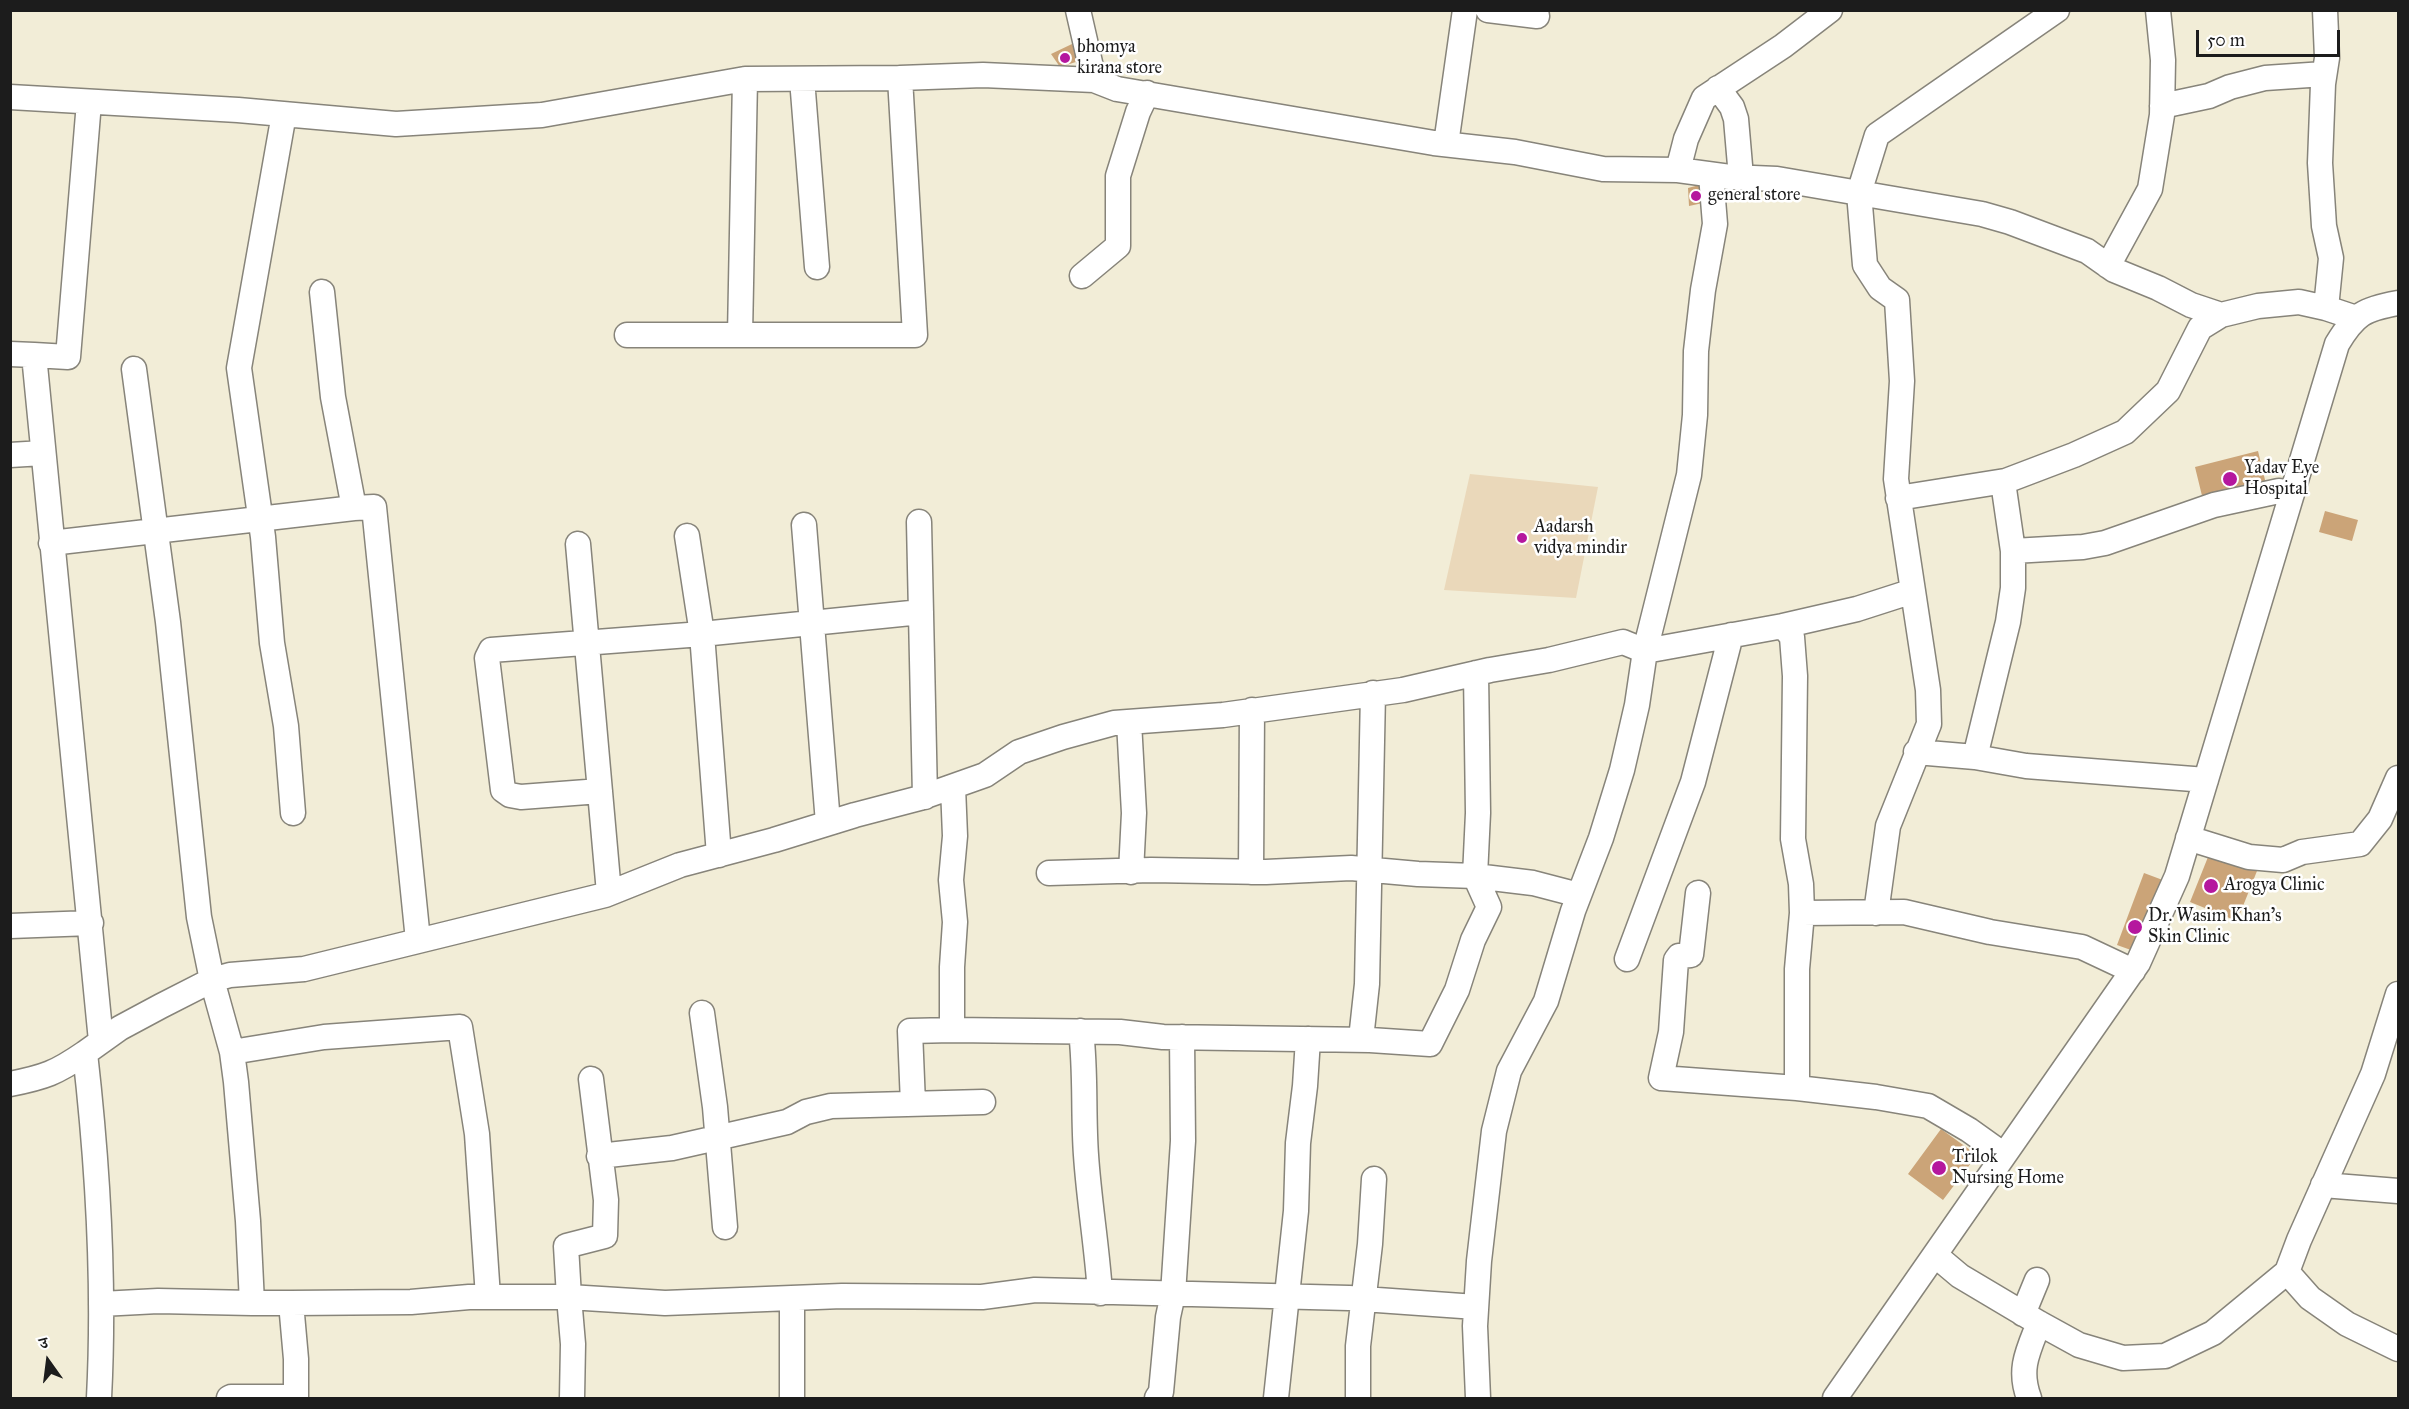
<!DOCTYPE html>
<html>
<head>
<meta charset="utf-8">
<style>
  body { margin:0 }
  #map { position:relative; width:2409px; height:1409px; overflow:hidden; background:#f2edd7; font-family:"IM FELL Great Primer","Noto Serif Devanagari",serif }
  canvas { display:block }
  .frame { position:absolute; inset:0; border:12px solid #1c1c1c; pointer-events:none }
  .north { position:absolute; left:18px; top:1331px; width:60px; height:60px; -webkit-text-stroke:4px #fff; paint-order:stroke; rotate:346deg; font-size:16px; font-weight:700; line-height:24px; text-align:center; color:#1c1c1c }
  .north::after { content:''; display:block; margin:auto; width:21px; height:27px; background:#1c1c1c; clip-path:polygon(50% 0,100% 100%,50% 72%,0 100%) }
  .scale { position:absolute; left:2196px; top:30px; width:144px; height:27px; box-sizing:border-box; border:3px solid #1c1c1c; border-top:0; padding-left:8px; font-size:18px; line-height:21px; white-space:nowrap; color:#1c1c1c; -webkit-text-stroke:4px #fff; paint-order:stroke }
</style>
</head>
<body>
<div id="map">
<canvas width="2409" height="1409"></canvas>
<div class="frame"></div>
<div class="north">उ</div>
<div class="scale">50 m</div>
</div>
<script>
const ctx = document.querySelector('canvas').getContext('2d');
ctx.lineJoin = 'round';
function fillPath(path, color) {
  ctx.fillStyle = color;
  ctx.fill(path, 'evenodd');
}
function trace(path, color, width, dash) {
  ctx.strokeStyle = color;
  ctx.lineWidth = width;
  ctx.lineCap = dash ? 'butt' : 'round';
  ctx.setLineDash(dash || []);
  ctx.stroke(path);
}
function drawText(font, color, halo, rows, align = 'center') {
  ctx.font = font + ' "IM FELL Great Primer",serif';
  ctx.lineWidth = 5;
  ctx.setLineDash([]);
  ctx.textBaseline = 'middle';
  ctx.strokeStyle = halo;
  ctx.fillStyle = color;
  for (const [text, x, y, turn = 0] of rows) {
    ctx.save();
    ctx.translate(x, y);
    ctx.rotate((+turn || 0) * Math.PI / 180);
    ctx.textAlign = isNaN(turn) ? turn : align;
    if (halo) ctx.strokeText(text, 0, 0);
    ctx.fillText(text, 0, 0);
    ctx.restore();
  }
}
fillPath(new Path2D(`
  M1470 474 1598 487 1576 598 1444 590Z`), '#ead8ba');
fillPath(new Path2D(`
  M1072 44 1079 61 1060 67 1051 54Z
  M1703 184V203L1689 206 1688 188Z
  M2258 451 2267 488 2204 504 2195 467Z
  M2325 511 2358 520 2352 541 2319 532Z
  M2210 852 2257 871 2237 921 2190 902Z
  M2144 873 2168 882 2142 954 2117 945Z
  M1941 1129 1977 1155 1943 1200 1908 1174Z`), '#cba478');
const minor = new Path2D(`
  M1078 10 1094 80 1117 89 1434 143 1515 152 1603 169 1678 170 1730 177 1777 179 1982 214 2010 222 2087 251 2114 270 2158 288 2191 305 2221 315 2258 306 2299 302 2326 308 2356 318
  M1488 10 1537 16
  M2325 10 2327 58 2323 84 2320 163 2324 226 2331 258 2326 308
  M745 79 740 335H915L900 78
  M802 79 817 267
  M1718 88 1732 107 1736 119 1741 177
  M10 97 238 110 396 124 542 115 745 79 900 78 983 75 1094 80
  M2162 106 2209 96 2230 87 2265 78 2324 74
  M284 114 239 368 263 537 272 643 286 726 293 813
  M1446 144 1465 10
  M1678 170 1686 139 1704 98 1783 46 1830 10
  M1711 175 1715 224 1703 290 1696 351 1695 415 1689 475 1645 651 1783 626 1792 637 1795 676 1793 839 1801 884 1802 913
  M2108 266 2150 189 2162 115 2163 60 2158 10
  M1082 276 1118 246V176L1138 112 1147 93
  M627 335H740
  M10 354 34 355 101 1041
  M34 355 68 357 89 102
  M134 369 168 622 199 917 212 980 232 1052 236 1082 248 1221 252 1303H291
  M10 455 43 453
  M1898 498 2005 481
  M354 508 374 507 418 940
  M919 522 925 797
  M804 525 828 823
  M687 536 702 634 719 855
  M51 543 354 508 333 397 322 292
  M578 544 609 893
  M2013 551 2003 482 2074 455 2125 432 2168 391 2200 328 2221 315
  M1783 626 1857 609 1913 591
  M1129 722 1134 813 1131 872
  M1916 752 1975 757 2026 766 2206 780
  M1975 757 2008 622 2013 588V551L2083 547 2105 543 2214 505 2279 491 2292 494
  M953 787 955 836 951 880 955 922 952 967V1030L1120 1032 1163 1037 1370 1040 1430 1044 1457 990 1473 940 1489 907 1475 876 1478 813 1476 673
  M600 791 521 797 510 795 503 790 487 658 491 650 702 634 921 612
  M2188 838 2249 857 2283 860 2302 852 2360 844 2380 819 2398 778
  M1251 872 1252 710
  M1049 873 1151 870 1266 872 1351 868 1418 874 1475 876 1533 883 1579 895
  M1698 893 1691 955 1679 956 1676 960 1671 1032 1661 1078 1797 1088
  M1876 913 1888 826 1929 724 1928 690 1896 479 1902 381 1897 300 1880 288 1865 265 1859 193 1877 135 2057 10
  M10 926 91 923
  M1627 959 1693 782 1731 635
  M702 1013 715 1107 725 1227
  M1081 1031C1086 1072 1083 1113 1086 1155 1089 1201 1097 1247 1100 1293
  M1361 1039 1367 984 1373 693
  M232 1052 324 1037 460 1027 477 1134 488 1297
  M591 1079 606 1200 605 1236 566 1246 569 1297 665 1303 842 1296 982 1297 1035 1290 1349 1298 1476 1307
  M10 1084C45 1077 56 1073 85 1053
  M913 1104 910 1031 952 1030
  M2004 1155 1969 1130 1928 1106 1876 1097 1797 1088V969L1802 913 1904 912 1990 932 2082 947 2133 971
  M599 1156 672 1148 787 1122 806 1112 831 1106 983 1102
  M2323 1185 2398 1191
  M1935 1255 1960 1276 2039 1323 2079 1345 2123 1358 2165 1356 2213 1333 2287 1272 2299 1240 2373 1074 2398 994
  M2287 1272 2310 1298 2347 1324 2398 1349
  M101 1304 158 1301 252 1303
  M2023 1314 2037 1280
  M99 1398C105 1283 98 1167 85 1053L120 1028 161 1006 212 980 230 975 304 969 605 895 680 865 774 840 855 815 920 798 985 775 1019 752 1063 737 1114 723 1223 715 1403 690 1490 670 1549 660 1623 642 1645 651 1637 705 1622 770 1601 838 1573 911 1546 1001 1509 1071 1494 1131 1479 1261 1475 1326 1478 1398
  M229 1398 231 1397H296
  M296 1398V1359L291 1303 411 1302 469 1297H569L573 1344 572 1398
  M792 1398V1298
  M1157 1398 1161 1392 1168 1317 1173 1294 1183 1141 1182 1037
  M1276 1398 1296 1211 1298 1143 1305 1086 1308 1039
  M1358 1398V1346L1370 1244 1374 1179
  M1835 1398 2138 963 2177 876 2337 344C2355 314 2364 309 2398 303
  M2029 1398C2018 1369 2028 1351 2039 1323`);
trace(minor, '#87847a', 27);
trace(minor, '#fff', 24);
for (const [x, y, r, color] of [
  [1065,58,6,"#b5179e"],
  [1696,196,6,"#b5179e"],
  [2230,479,8,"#b5179e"],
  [1522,538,6,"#b5179e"],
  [2211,886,8,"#b5179e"],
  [2135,927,8,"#b5179e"],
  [1939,1168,8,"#b5179e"]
]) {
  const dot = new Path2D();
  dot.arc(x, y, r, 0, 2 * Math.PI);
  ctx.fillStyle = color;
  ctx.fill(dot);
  trace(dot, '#fff', 2);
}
drawText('18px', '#1c1c1c', '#fff', [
  ["bhomya",1077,48],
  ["kirana store",1077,69],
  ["general store",1708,196],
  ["Yadav Eye",2244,469],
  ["Hospital",2244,490],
  ["Aadarsh",1534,528],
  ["vidya mindir",1534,549],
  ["Arogya Clinic",2224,886],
  ["Dr. Wasim Khan's",2148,917],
  ["Skin Clinic",2148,938],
  ["Trilok",1952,1158],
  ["Nursing Home",1952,1179]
], 'left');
</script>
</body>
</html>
